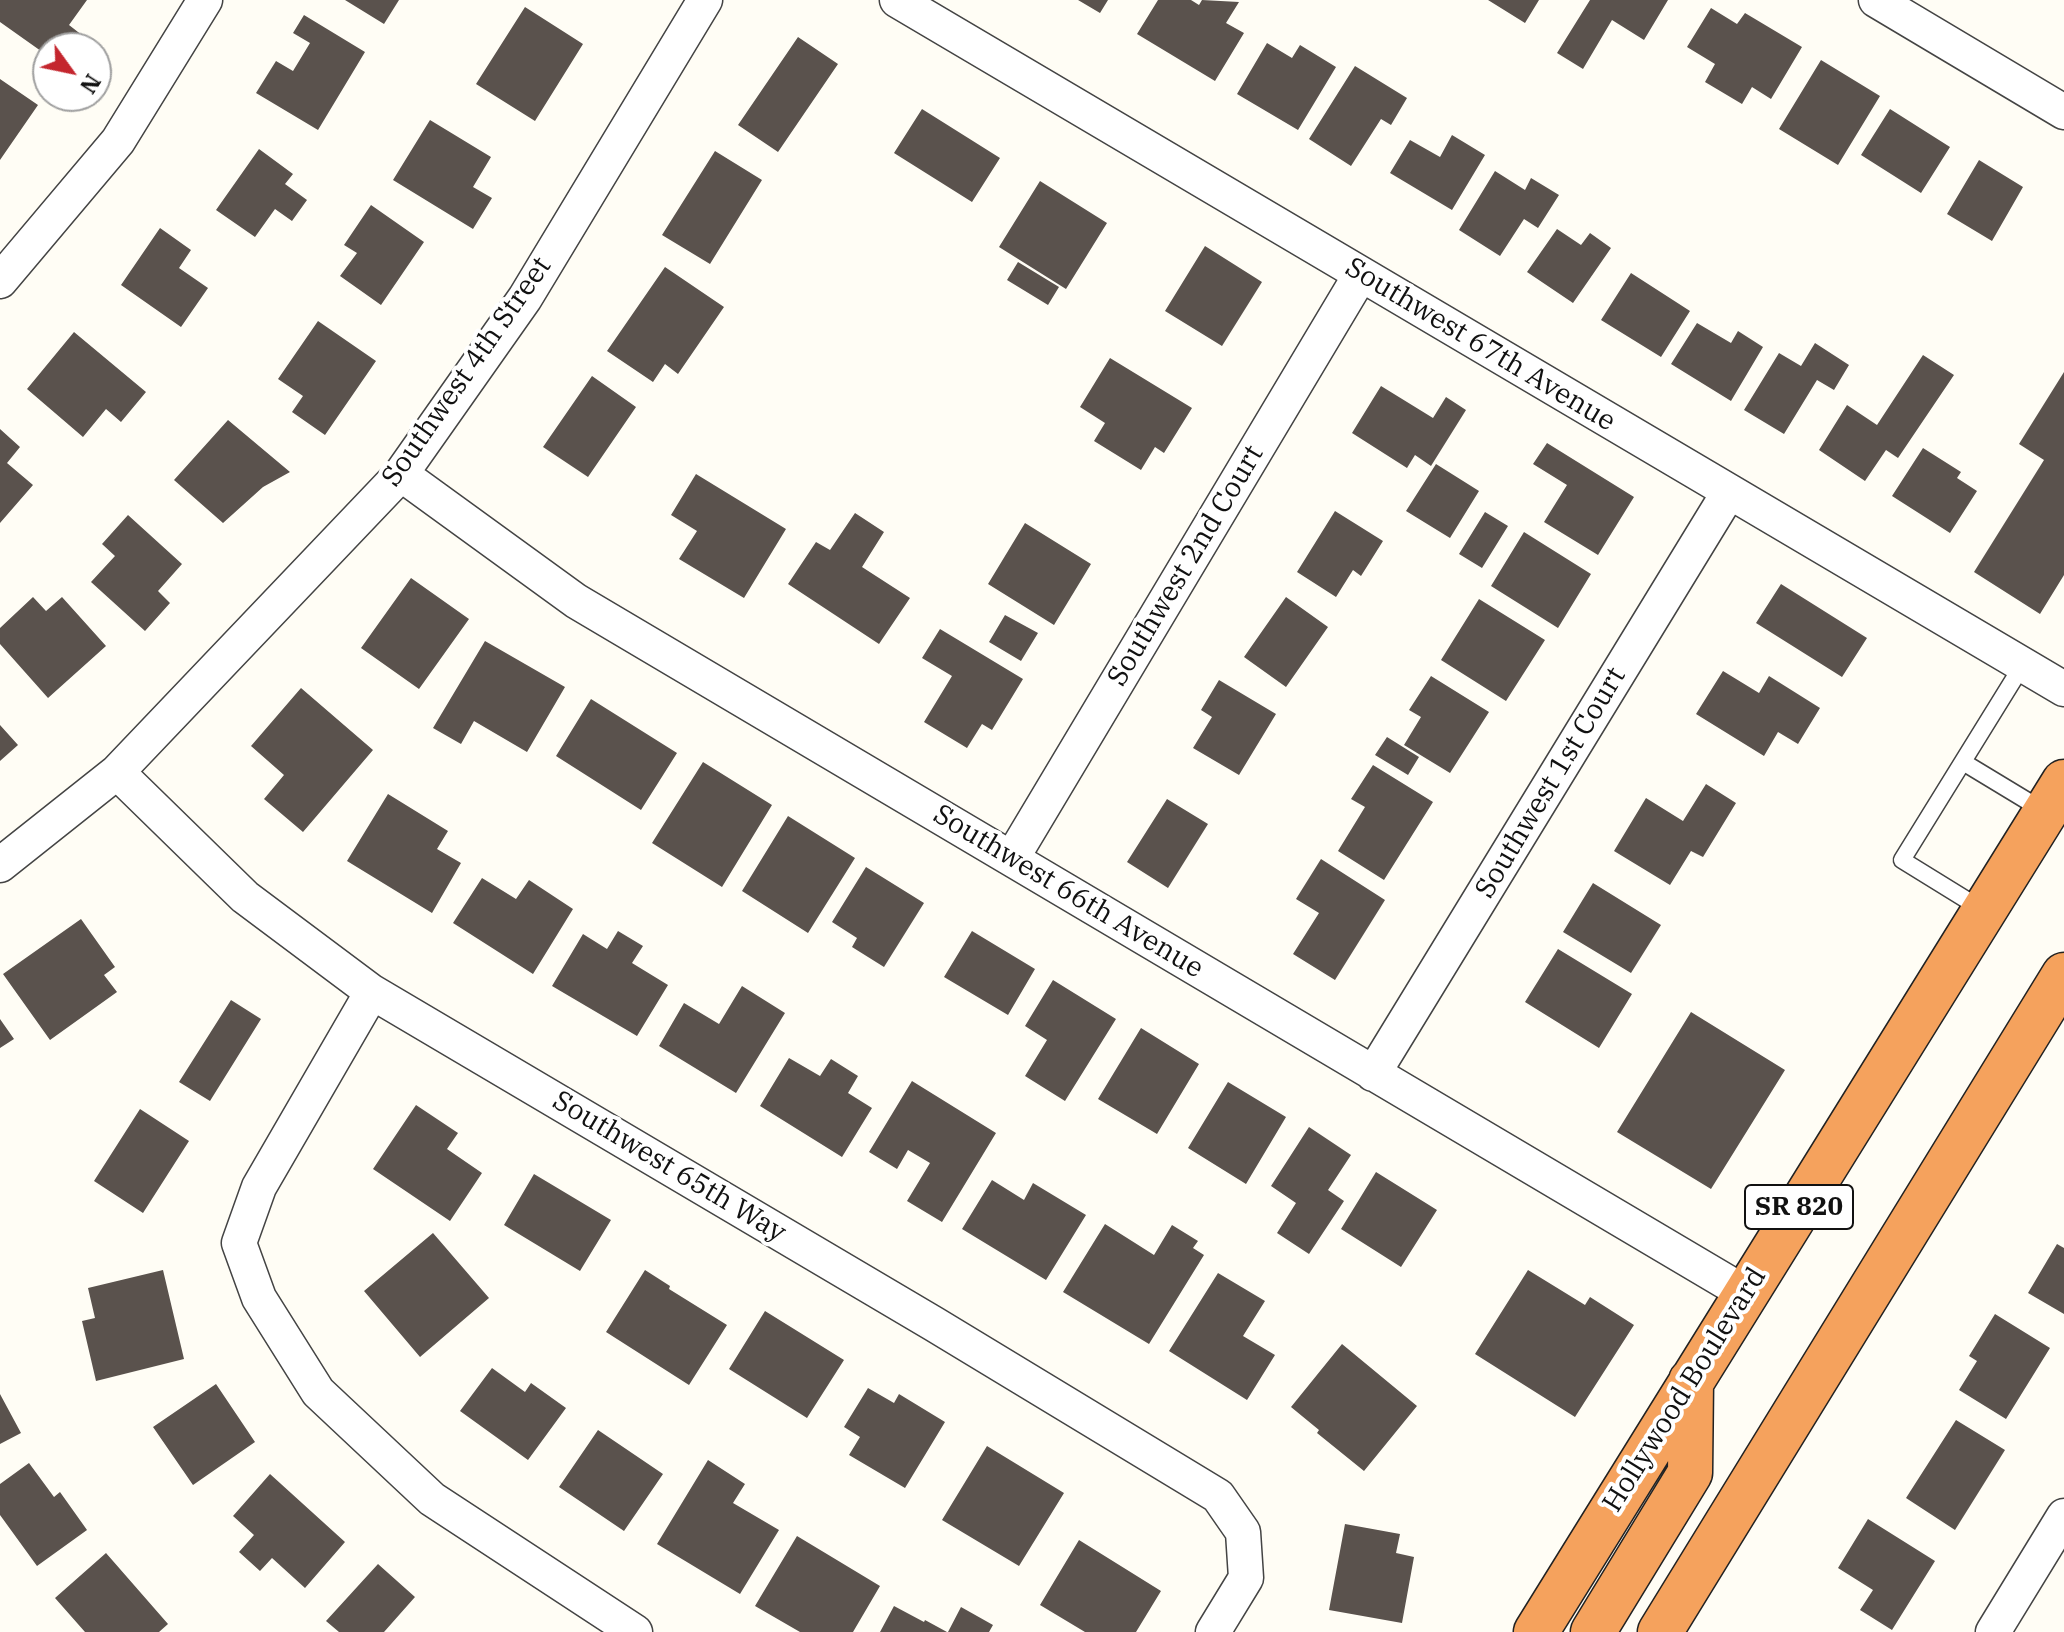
<!DOCTYPE html>
<html>
<head>
<meta charset="utf-8">
<style>
  body { margin:0 }
  #map { position:relative; width:2064px; height:1632px; overflow:hidden; background:#fffdf5; font-family:"IBM Plex Serif",serif }
  canvas { display:block }
  .north { position:absolute; left:32px; top:32px; width:80px; height:80px; box-sizing:border-box; background:#fff; border:2px solid #a0a0a0; border-radius:50%; rotate:123deg; font-size:22px; font-weight:700; line-height:32px; text-align:center; color:#111 }
  .north::after { content:''; display:block; margin:auto; width:28px; height:36px; background:#c4262e; clip-path:polygon(50% 0,100% 100%,50% 72%,0 100%) }
</style>
</head>
<body>
<div id="map">
<canvas width="2064" height="1632"></canvas>
<div class="north">N</div>
</div>
<script>
const ctx = document.querySelector('canvas').getContext('2d');
ctx.lineJoin = 'round';
function fillPath(path, color) {
  ctx.fillStyle = color;
  ctx.fill(path, 'evenodd');
}
function trace(path, color, width, dash) {
  ctx.strokeStyle = color;
  ctx.lineWidth = width;
  ctx.lineCap = dash ? 'butt' : 'round';
  ctx.setLineDash(dash || []);
  ctx.stroke(path);
}
function drawText(font, color, halo, rows, align = 'center') {
  ctx.font = font + ' "IBM Plex Serif",serif';
  ctx.lineWidth = 8;
  ctx.setLineDash([]);
  ctx.textBaseline = 'middle';
  ctx.strokeStyle = halo;
  ctx.fillStyle = color;
  for (const [text, x, y, turn = 0] of rows) {
    ctx.save();
    ctx.translate(x, y);
    ctx.rotate((+turn || 0) * Math.PI / 180);
    ctx.textAlign = isNaN(turn) ? turn : align;
    if (halo) ctx.strokeText(text, 0, 0);
    ctx.fillText(text, 0, 0);
    ctx.restore();
  }
}
fillPath(new Path2D(`
  M0 0H87L69 25 87 39 80 48H48V56L0 22Z
  M345 0H399L384 24Z
  M1078 0H1108L1100 13Z
  M1158 0H1191L1199 5 1202 0 1239 2 1226 23 1244 33 1215 81 1137 34Z
  M1488 0H1539L1525 23Z
  M1590 0H1668L1644 40 1612 20 1583 69 1557 53Z
  M525 7 583 44 535 121 476 84Z
  M1711 8 1737 24 1745 13 1802 47 1771 99 1752 87 1742 104 1705 82 1715 64 1687 47Z
  M304 15 365 52 318 130 256 93 276 61 293 71 310 43 293 33Z
  M798 37 838 64 778 152 738 125Z
  M1267 43 1292 58 1300 45 1336 67 1298 130 1237 94Z
  M1821 60 1880 96 1838 165 1779 129Z
  M1355 66 1407 98 1391 125 1381 119 1351 166 1309 139Z
  M0 79 38 105 0 160Z
  M922 109 1000 158 972 202 894 153Z
  M1890 109 1950 147 1921 193 1861 155Z
  M430 120 491 157 473 187 492 198 473 229 393 180Z
  M1452 135 1485 155 1452 210 1390 173 1410 140 1440 157Z
  M259 149 293 174 285 184 307 200 292 221 275 209 255 237 216 210Z
  M715 151 762 180 710 264 662 235Z
  M1979 160 2023 187 1992 241 1947 214Z
  M1495 171 1525 190 1531 178 1559 195 1538 228 1524 219 1500 256 1459 230Z
  M1040 181 1107 223 1066 289 999 247Z
  M371 205 424 242 381 305 340 276 357 253 344 245Z
  M160 228 191 250 179 268 208 288 181 327 121 285Z
  M1557 229 1581 245 1590 233 1611 248 1573 303 1527 272Z
  M1205 246 1262 282 1222 346 1165 311Z
  M1018 262 1059 287 1048 305 1007 280Z
  M665 267 724 307 678 374 665 364 653 382 607 351Z
  M1631 273 1690 311 1661 357 1601 320Z
  M318 321 376 361 325 435 292 412 303 396 278 379Z
  M1697 323 1731 343 1738 331 1763 347 1731 401 1671 364Z
  M74 332 146 392 121 422 106 409 83 437 27 389Z
  M1815 343 1849 365 1834 390 1817 380 1784 434 1744 410 1779 353 1801 366Z
  M1923 355 1954 375 1898 458 1886 450 1865 481 1819 450 1847 405 1877 425Z
  M1110 358 1192 408 1164 453 1155 447 1141 470 1094 441 1105 423 1080 407Z
  M2064 372V575L2040 614 1974 572 2044 460 2019 444Z
  M592 376 636 407 588 477 543 447Z
  M1381 386 1433 418 1446 397 1466 410 1431 466 1415 455 1407 468 1352 433Z
  M228 420 290 472 263 487 223 523 174 480Z
  M0 429 20 447 7 463 33 485 0 523Z
  M1547 443 1634 497 1598 555 1544 522 1567 485 1533 464Z
  M1923 448 1961 472 1957 478 1977 491 1950 533 1892 496Z
  M1436 464 1479 491 1450 538 1406 511Z
  M696 474 786 529 744 598 679 559 697 531 671 515Z
  M1335 511 1383 541 1361 576 1353 570 1336 597 1297 572Z
  M1485 512 1508 526 1482 568 1459 554Z
  M855 513 884 532 862 567 910 598 879 644 788 584 816 542 830 550Z
  M128 515 182 564 158 591 170 603 145 631 91 582 115 556 102 544Z
  M1025 523 1091 564 1054 625 988 584Z
  M1524 532 1591 574 1558 628 1491 586Z
  M411 578 469 619 419 689 361 648Z
  M1781 584 1867 638 1842 677 1756 623Z
  M33 597 46 611 62 597 106 646 48 698 0 644V628Z
  M1286 597 1328 627 1286 687 1244 657Z
  M1479 599 1545 640 1506 701 1441 660Z
  M1005 615 1038 633 1021 661 989 642Z
  M940 629 1023 679 992 730 982 724 967 748 924 722 952 676 922 658Z
  M485 641 565 687 527 752 474 721 461 744 433 728Z
  M1723 671 1759 693 1769 676 1820 708 1798 744 1778 732 1764 756 1696 714Z
  M1431 676 1489 712 1450 773 1404 745 1421 717 1409 710Z
  M1219 680 1276 714 1239 775 1193 748 1212 717 1201 710Z
  M301 688 373 750 303 832 264 799 284 775 251 746Z
  M591 699 677 753 641 810 556 756Z
  M0 725 18 745 0 761Z
  M1387 737 1419 757 1408 775 1375 755Z
  M703 762 772 805 722 887 652 843Z
  M1373 765 1433 802 1384 880 1338 851 1365 807 1351 799Z
  M1706 784 1736 803 1703 857 1691 851 1670 885 1614 851 1646 798 1683 821Z
  M388 794 448 831 437 849 461 863 432 913 347 861Z
  M1167 799 1208 824 1168 888 1127 862Z
  M788 816 855 858 808 933 742 891Z
  M1321 859 1385 900 1335 980 1293 954 1319 913 1296 899Z
  M866 867 924 903 884 967 852 947 857 938 832 922Z
  M482 878 516 899 529 880 573 909 533 974 453 923Z
  M1593 883 1661 925 1631 973 1563 932Z
  M81 919 115 967 104 975 117 992 50 1040 3 974Z
  M618 931 643 946 632 963 668 985 637 1036 552 986 583 934 607 949Z
  M972 931 1035 969 1008 1015 944 977Z
  M1558 949 1632 994 1599 1048 1525 1002Z
  M1053 980 1116 1019 1065 1101 1025 1076 1047 1040 1025 1026Z
  M742 986 785 1013 736 1093 659 1046 684 1003 719 1024Z
  M231 1000 261 1019 210 1101 179 1082Z
  M1691 1012 1785 1070 1711 1189 1617 1132Z
  M0 1019 14 1039 0 1048Z
  M1141 1028 1199 1064 1157 1134 1098 1099Z
  M789 1058 820 1076 831 1059 858 1076 848 1093 872 1108 842 1157 760 1106Z
  M912 1081 996 1133 942 1222 907 1201 930 1163 908 1150 897 1169 869 1152Z
  M1228 1082 1286 1117 1246 1184 1188 1148Z
  M416 1105 458 1133 447 1149 482 1173 450 1221 373 1169Z
  M140 1109 189 1141 143 1213 94 1181Z
  M1309 1127 1351 1155 1328 1190 1344 1201 1309 1254 1277 1233 1296 1203 1271 1186Z
  M1376 1172 1437 1210 1401 1267 1341 1229Z
  M534 1174 611 1220 580 1271 504 1225Z
  M992 1180 1024 1200 1033 1183 1086 1215 1046 1280 962 1229Z
  M1105 1224 1154 1255 1172 1225 1198 1241 1193 1248 1204 1255 1149 1344 1063 1292Z
  M433 1233 489 1298 420 1357 364 1291Z
  M2057 1244 2064 1248V1314L2028 1293Z
  M163 1270 184 1359 96 1381 82 1321 95 1318 88 1288Z
  M645 1270 670 1286 669 1289 727 1325 689 1385 606 1332Z
  M1528 1270 1585 1305 1590 1297 1634 1325 1575 1417 1475 1354Z
  M1218 1273 1265 1301 1243 1336 1275 1355 1247 1400 1169 1351Z
  M765 1311 844 1360 807 1418 729 1369Z
  M1995 1314 2050 1348 2006 1419 1959 1390 1977 1361 1969 1356Z
  M1342 1344 1417 1406 1364 1471 1317 1433 1319 1430 1291 1407Z
  M492 1368 525 1392 531 1383 566 1408 528 1460 460 1411Z
  M216 1384 255 1442 193 1485 153 1427Z
  M868 1388 894 1403 899 1394 945 1422 905 1488 849 1455 860 1437 844 1427Z
  M0 1394 21 1433 0 1444Z
  M1956 1420 2005 1450 1955 1530 1906 1498Z
  M598 1430 663 1474 624 1531 559 1487Z
  M987 1446 1064 1493 1019 1566 942 1520Z
  M708 1460 745 1484 733 1503 779 1530 740 1594 657 1544Z
  M29 1463 54 1497 60 1492 87 1530 37 1566 0 1515V1484Z
  M270 1474 345 1542 305 1588 272 1558 260 1571 239 1552 254 1535 233 1516Z
  M1868 1519 1935 1561 1892 1630 1860 1610 1873 1590 1838 1568Z
  M1345 1524 1400 1534 1396 1553 1414 1557 1402 1623 1329 1610Z
  M797 1536 880 1586 853 1632H800L755 1606Z
  M1079 1540 1161 1591 1136 1632H1085L1040 1605Z
  M106 1553 168 1624 159 1632H85L55 1598Z
  M378 1564 415 1597 384 1632H339L326 1621Z
  M894 1606 924 1622 925 1620 947 1632H880Z
  M961 1607 993 1625 989 1632H948Z`), '#5a524d');
const lane = new Path2D(`
  M1963 762 2044 811
  M1983 910 1902 860 2022 666`);
const street = new Path2D(`
  M897 0 2064 689
  M1876 0 2064 112
  M0 281 118 141 205 0
  M401 474 576 601 1745 1293
  M117 772 245 897 372 992 934 1324 1218 1496 1243 1532 1246 1578 1213 1632
  M1012 858 1361 274
  M0 865 117 772 401 474 525 298 705 0
  M372 992 259 1187 239 1243 259 1298 318 1392 432 1499 635 1632
  M1373 1074 1729 492
  M1993 1632 2064 1516`);
const highway = new Path2D(`
  M1536 1632 2064 782
  M1593 1632 1690 1473 1691 1381
  M1660 1632 2064 975`);
trace(lane, '#444', 19);
trace(street, '#444', 37);
trace(highway, '#222', 47);
trace(lane, '#fff', 16);
trace(street, '#fff', 34);
trace(highway, '#f5a25d', 44);
for (const [x, y, w] of [
  [1799,1207,108]
]) {
  const box = new Path2D();
  box.roundRect(x - w / 2, y - 22, w, 44, 6);
  ctx.fillStyle = '#fff';
  ctx.fill(box);
  trace(box, '#111', 2);
}
drawText('bold 26px', '#111', null, [
  ["SR 820",1799,1207]
]);
drawText('28px', '#111', '#fff', [
  ["Southwest 67th Avenue",1480,345,31],
  ["Southwest 4th Street",467,372,-55],
  ["Southwest 2nd Court",1186,566,-59],
  ["Southwest 1st Court",1551,783,-59],
  ["Southwest 66th Avenue",1068,892,31],
  ["Southwest 65th Way",669,1167,31],
  ["Hollywood Boulevard",1685,1390,-58]
]);
</script>
</body>
</html>
